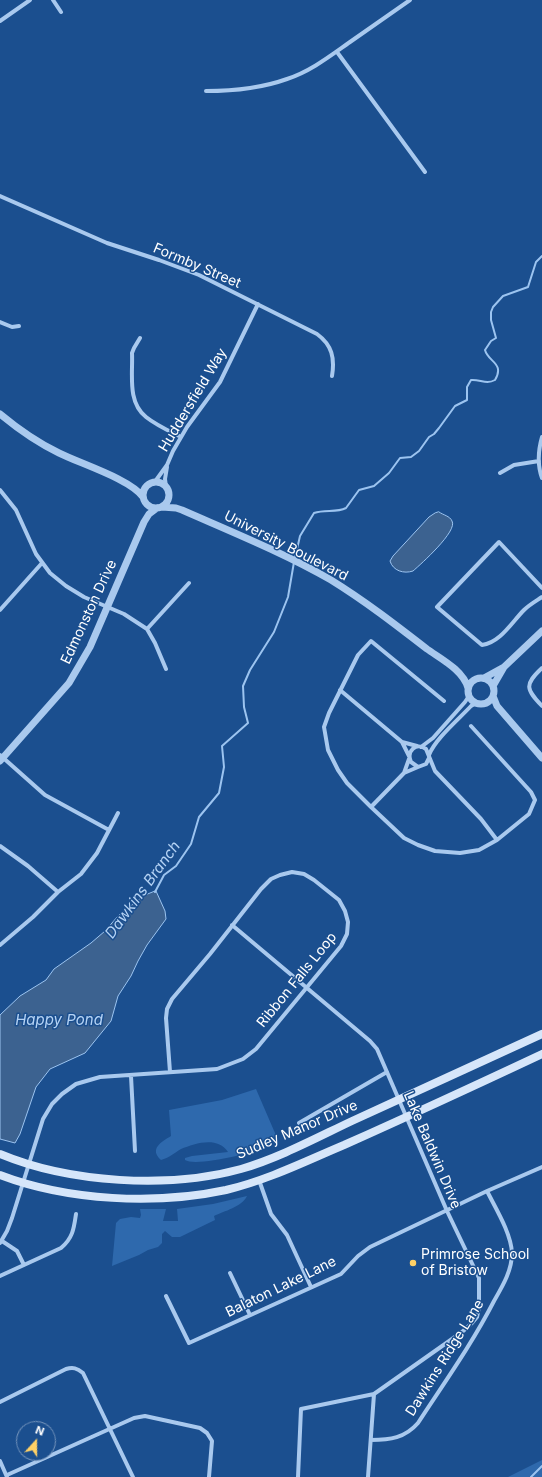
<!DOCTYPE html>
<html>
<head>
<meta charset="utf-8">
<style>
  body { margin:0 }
  #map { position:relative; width:542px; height:1477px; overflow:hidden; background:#1b4f8f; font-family:Inter,sans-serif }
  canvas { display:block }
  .north { position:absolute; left:16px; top:1421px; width:40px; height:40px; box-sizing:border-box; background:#1b4f8f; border:1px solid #7695bc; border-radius:50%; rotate:21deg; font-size:11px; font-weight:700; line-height:16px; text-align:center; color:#fff }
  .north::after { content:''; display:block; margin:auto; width:14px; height:18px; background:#ffd166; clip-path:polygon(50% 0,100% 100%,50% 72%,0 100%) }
</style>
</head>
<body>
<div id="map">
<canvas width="542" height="1477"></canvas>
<div class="north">N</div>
</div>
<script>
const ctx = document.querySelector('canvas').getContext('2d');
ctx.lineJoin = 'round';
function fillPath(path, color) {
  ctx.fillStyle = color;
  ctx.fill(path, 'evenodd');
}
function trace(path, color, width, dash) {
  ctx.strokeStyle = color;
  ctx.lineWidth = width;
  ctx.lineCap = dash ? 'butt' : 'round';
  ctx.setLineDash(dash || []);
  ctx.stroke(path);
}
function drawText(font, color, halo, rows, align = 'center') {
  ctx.font = font + ' Inter,sans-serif';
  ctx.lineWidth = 3;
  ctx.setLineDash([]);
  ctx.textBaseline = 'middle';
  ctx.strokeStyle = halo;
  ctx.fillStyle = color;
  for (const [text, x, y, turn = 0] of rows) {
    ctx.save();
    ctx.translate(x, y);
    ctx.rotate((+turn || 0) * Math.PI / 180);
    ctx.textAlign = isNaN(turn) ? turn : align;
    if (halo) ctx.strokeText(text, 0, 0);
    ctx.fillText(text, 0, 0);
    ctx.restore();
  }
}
fillPath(new Path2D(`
  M256 1089 278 1140C274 1143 270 1146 265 1148 252 1153 196 1167 185 1160V1158L192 1156 228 1152C218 1136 195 1143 181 1149 174 1153 169 1158 161 1160 149 1149 161 1142 171 1136L169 1110 222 1100Z
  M247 1196C242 1207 224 1211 214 1216L215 1220 180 1237H172L165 1231 162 1234V1243L158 1247 148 1250 139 1255 112 1266 116 1223 120 1219 131 1217 140 1218 141 1215 140 1209H166L163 1221H178L177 1209 213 1204Z
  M542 1460V1477H508Z`), '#2e69ad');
const water = new Path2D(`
  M439 512C443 515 450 516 452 521 458 531 421 564 413 571 404 574 393 571 390 561L393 556 429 517 435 513Z
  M156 891 165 911 166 919 147 945 138 961 131 976 118 996 111 1021 85 1053 50 1069 36 1087 20 1134 15 1143 0 1139V1015L20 996 46 980 54 969 91 943 105 931 118 916 143 896Z`);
fillPath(water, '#3c6290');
trace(water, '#9cc4f0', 1);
trace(new Path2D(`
  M295 558 300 536 314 513C325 509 336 513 346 508L359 490 374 486 389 473 400 458 411 457 419 451 429 437 434 434 439 428 455 406 467 400V387L471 380C480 379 486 385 495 380 505 363 488 362 485 350L491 341 496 338 491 320V312L493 307 503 296 528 287 536 262 542 256
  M155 892 164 875 176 866 191 844 199 817 219 793 224 767 222 746 248 723 244 707 243 686 250 670 274 632 288 597 294 562
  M531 1477 542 1466`), '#9cc4f0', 2);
trace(new Path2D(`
  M53 0 61 12
  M0 21 30 0
  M337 52 425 172
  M206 91C233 91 262 88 287 79 311 71 330 56 350 42 370 28 390 14 410 0
  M0 196 107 243 159 260 199 275 317 334C332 345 335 358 332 376
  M0 322 12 327 19 326
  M140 338 134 348 132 353C133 374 127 402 146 417 156 425 169 431 181 437
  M542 437C538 451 537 464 542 478
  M500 473 514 465 539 461
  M154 483 167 465 173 451 187 427 220 382 258 304
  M166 487 165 479 167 467
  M0 490 16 510 36 554 50 573 66 586 84 597 124 614 147 629 155 643 166 669
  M542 588 499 542 437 607 482 645C500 643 512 622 524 610 529 605 536 601 542 597
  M0 610 42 563
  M147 629 189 583
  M542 668C524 685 526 689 542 706
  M340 690 402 742 417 746
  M444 701 371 641 358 655 329 713 324 727 328 750 338 770 347 783 371 807 404 838 418 845 435 851 460 853 479 850 497 840 529 814 535 800 531 792 471 726
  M402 742 409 756
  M421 747 433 738 465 702 469 696
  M0 755 45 795 109 830
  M429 755C435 739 459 719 471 706L476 703
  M429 758 426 764 418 767 411 762C406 751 416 742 426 749L435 771 481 819 497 840
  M404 773 418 767
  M371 807 404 773 409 759
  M0 846 28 866 58 892
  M232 925 370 1041 377 1049 447 1211 479 1278V1307L477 1317 472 1323 462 1332 374 1394 301 1409 298 1477
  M0 945 33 917 58 892 81 874 97 853 118 813
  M131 1076 135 1151
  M299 1123 387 1072
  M259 1180 271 1214 287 1235 311 1287
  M2 1241 17 1251 24 1265
  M0 1243 7 1231 12 1218 43 1119 52 1104 62 1094 76 1084 100 1077 217 1069 243 1059 256 1049 341 946 347 934 348 922 345 911 339 900 314 880 304 874 292 872 280 875 271 879 261 889 210 954 172 999 167 1009 166 1018 170 1072
  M230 1273 250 1315
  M0 1276 61 1248C73 1238 74 1228 76 1214
  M166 1296 189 1343 341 1274 358 1256 370 1247 487 1191 542 1167
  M0 1402 66 1369C73 1367 77 1368 83 1373L133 1477
  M371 1440C390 1440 405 1438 418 1423 444 1383 472 1344 494 1301 502 1287 512 1271 512 1253 511 1233 496 1209 487 1191
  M0 1461 7 1477
  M7 1475 134 1418 145 1416 200 1428 207 1433 212 1441 209 1477
  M368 1477 374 1394`), '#a9c9ee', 4);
trace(new Path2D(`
  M0 414C18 429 38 443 59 453 81 464 130 479 143 497
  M143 495a13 13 0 1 1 26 0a13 13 0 1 1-26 0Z
  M162 507 176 508 182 510C232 532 284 553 331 580 365 601 396 625 427 649 441 659 463 670 468 688
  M468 691a13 13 0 1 1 26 0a13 13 0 1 1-26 0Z
  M484 678 504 667
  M493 686 504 667 542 631
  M493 696 497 706 542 758
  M0 761 69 683 90 647 144 522 149 514 157 508`), '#a9c9ee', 7);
trace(new Path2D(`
  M0 1154C69 1183 169 1189 241 1169 279 1158 316 1138 352 1121 415 1092 479 1063 542 1034
  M0 1175C68 1201 156 1205 226 1190 268 1180 306 1161 344 1145 411 1115 476 1085 542 1054`), '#d6e6fa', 8);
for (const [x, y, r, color] of [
  [413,1263,4,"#ffd166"]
]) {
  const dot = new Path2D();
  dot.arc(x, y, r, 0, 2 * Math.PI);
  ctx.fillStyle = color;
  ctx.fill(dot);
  trace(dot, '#1b4f8f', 1.5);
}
drawText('14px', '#fff', '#1b4f8f', [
  ["Formby Street",197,266,23],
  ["Huddersfield Way",193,400,-59],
  ["University Boulevard",286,546,27],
  ["Edmonston Drive",89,612,-65],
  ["Ribbon Falls Loop",297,980,-51],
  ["Sudley Manor Drive",297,1130,-23],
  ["Lake Baldwin Drive",432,1150,67],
  ["Balaton Lake Lane",281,1287,-26],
  ["Dawkins Ridge Lane",445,1358,-58]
]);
drawText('14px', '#fff', '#1b4f8f', [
  ["Primrose School",421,1255],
  ["of Bristow",421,1271]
], 'left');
drawText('italic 15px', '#b5d3f5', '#1b4f8f', [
  ["Dawkins Branch",143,890,-54],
  ["Happy Pond",59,1020]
]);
</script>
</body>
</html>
